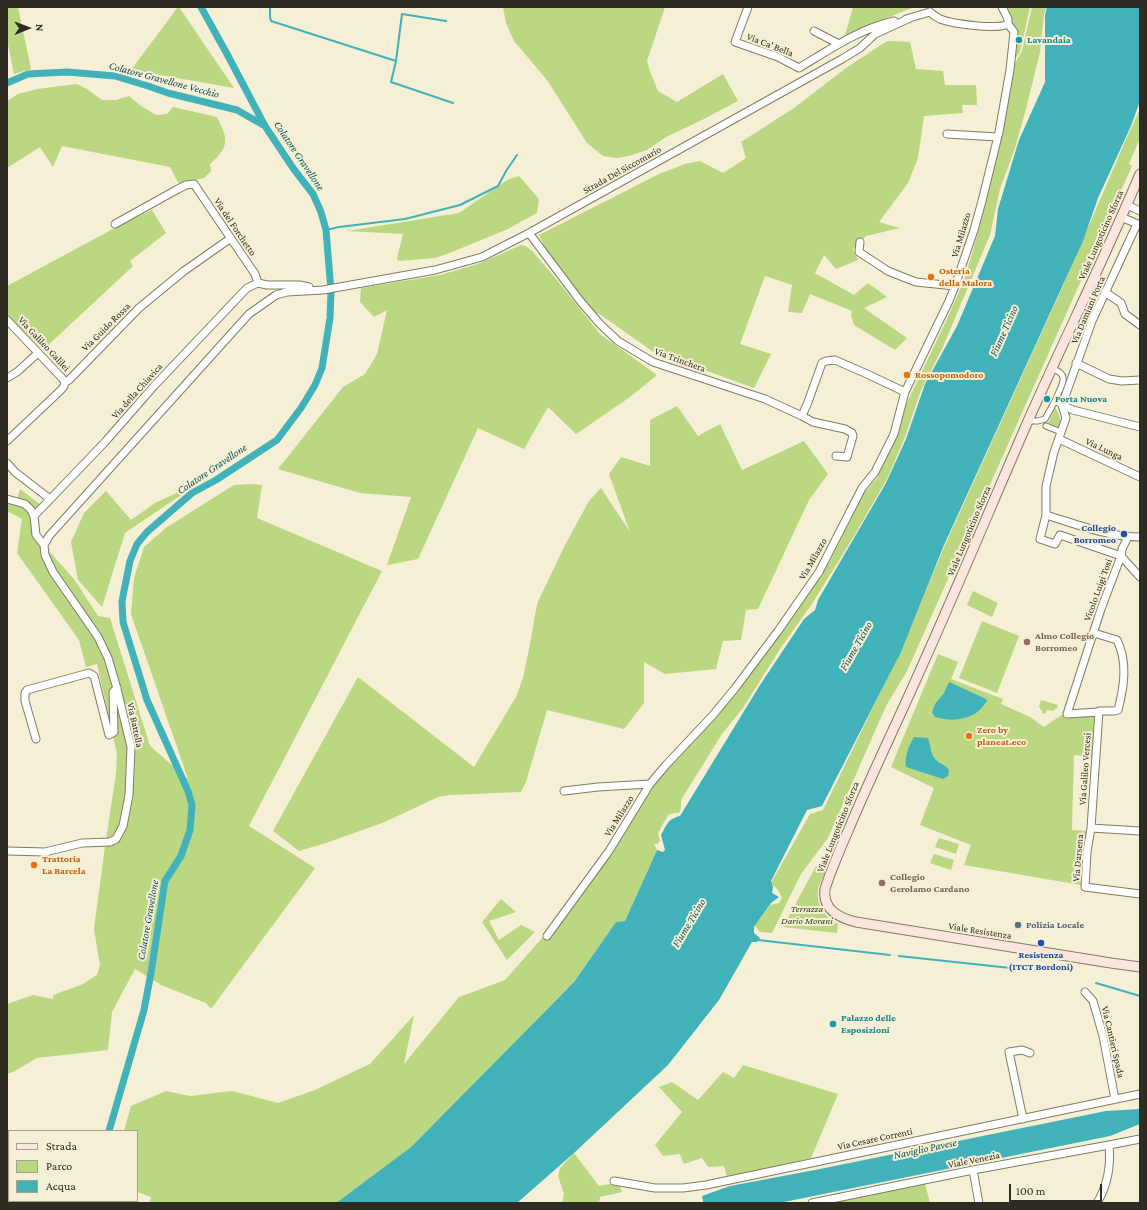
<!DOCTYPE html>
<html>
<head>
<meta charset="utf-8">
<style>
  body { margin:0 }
  #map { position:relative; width:1147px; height:1210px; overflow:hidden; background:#f5efd5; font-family:"Crimson Pro",serif }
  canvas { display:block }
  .frame { position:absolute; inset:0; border:8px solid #2e2c22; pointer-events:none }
  .legend { position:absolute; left:8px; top:1130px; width:130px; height:72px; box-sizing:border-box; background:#f5efd5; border:1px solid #a5a18d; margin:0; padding:5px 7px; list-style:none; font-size:12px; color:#2e2c22 }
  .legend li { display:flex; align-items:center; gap:8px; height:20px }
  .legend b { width:20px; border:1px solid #a5a18d }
  .north { position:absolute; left:8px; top:8px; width:40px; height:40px; -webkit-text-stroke:3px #f5efd5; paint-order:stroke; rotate:89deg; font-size:11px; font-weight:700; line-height:16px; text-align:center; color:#2e2c22 }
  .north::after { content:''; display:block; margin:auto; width:14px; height:18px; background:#2e2c22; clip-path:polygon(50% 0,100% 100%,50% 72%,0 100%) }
  .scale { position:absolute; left:1009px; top:1184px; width:93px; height:18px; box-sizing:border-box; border:2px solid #2e2c22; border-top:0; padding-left:5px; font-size:12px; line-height:14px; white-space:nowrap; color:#2e2c22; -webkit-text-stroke:3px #f5efd5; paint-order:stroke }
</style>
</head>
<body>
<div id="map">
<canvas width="1147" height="1210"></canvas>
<div class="frame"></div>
<ul class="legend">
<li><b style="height:5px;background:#fce5df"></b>Strada</li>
<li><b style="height:11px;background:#bbd782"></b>Parco</li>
<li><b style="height:11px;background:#42b2ba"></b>Acqua</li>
</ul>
<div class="north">N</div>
<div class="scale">100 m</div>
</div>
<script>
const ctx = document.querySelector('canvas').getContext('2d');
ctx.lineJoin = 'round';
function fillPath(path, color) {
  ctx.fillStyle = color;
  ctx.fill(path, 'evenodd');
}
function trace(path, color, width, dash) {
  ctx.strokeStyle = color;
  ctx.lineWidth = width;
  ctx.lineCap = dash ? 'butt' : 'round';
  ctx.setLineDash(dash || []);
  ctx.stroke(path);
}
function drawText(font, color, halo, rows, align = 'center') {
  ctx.font = font + ' "Crimson Pro",serif';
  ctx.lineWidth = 4;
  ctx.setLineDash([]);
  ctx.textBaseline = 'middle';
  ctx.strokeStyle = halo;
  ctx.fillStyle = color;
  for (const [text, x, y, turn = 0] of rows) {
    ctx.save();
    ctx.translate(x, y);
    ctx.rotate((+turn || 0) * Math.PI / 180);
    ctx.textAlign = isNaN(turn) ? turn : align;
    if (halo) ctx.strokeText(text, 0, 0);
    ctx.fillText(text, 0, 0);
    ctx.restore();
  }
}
fillPath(new Path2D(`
  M7 7H18L31 69 14 74 7 40Z
  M178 7H179L234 88 131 70Z
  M503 7H665L647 61 651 74 658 91 677 102 723 74 738 101 704 119 666 137 647 150 629 156 617 158 603 156 587 143 547 80 514 41 506 23Z
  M853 7H914L845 35Z
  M1004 7H1030L1020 52 1012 63 1016 30Z
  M1032 7H1046L1044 15 1040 52 1027 105 1015 148 1000 189 990 235 942 349 921 390 905 437 887 479 851 541 812 604 782 646 743 708 722 734 681 800V809L679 813H674L668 815 658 833 660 841 657 844H654L657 850 625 921 616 922 574 982 411 1147 336 1203H149L151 1197 137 1192V1131H124L131 1106 166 1091 190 1096 232 1091 278 1103 315 1090 370 1064 414 1015 404 1064 459 997 505 980 550 929 601 864 628 826 654 784 706 726 815 583 830 561 864 493 877 478 896 437 905 407 948 317 965 278 979 229 989 188 1014 65 1022 51Z
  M887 41 910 42 916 69 943 71 945 85H976L977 105H962L963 113 924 116 918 158 908 183 879 222 900 228 866 236 853 249 858 260 836 269 824 255 815 273 854 295 868 283 887 297 864 308 907 338 895 350 854 325 851 315 852 311 810 294 802 313 788 312 792 285 765 276 740 344 771 354 754 388 652 351 598 313 596 316C590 308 585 301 579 293 564 273 549 260 539 235L659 174 685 164 700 161 723 173 746 158 741 142 794 108 846 68Z
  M77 84 87 89 102 100H116L129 96 141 106 156 115 167 114 173 107 217 117C229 140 229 147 210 164L211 171 204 178 179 184 170 167 62 146 53 167 40 147 7 168V101L18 94 37 89Z
  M1140 109V138L1129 164 1132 166 907 671 886 706 828 838 801 874 772 933 760 932 755 926 770 905 779 903 782 898 778 890 771 883 810 814 823 810 902 648 945 545 1062 288 1124 144Z
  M519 176 539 199 537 213 508 229 452 252 435 258 398 261 397 258 403 234 347 231 459 213 507 180Z
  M152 210 166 233 130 261 133 266 43 350 7 315V286L126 222Z
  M521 245 526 246 533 252 557 280 600 334 657 375 630 397 576 434 548 407 524 449 478 428 418 559 387 565 411 497 360 493 278 469 343 387 365 374 377 354 387 310 374 317 360 302 361 288 440 275 478 264Z
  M677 406 698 436 720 424 742 470 804 441 828 474 809 500 758 609 746 610 741 640 723 641 716 669 665 674 644 662V703L624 729 547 710 526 782 521 792 450 795 438 797 385 822 326 843 299 851 273 831 358 677 474 767 516 697 523 678 530 644 537 604 564 547 589 501 601 488 630 532 609 474 621 457 650 466V420Z
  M1055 407C1059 413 1062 422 1059 427L1048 423Z
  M252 484 262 485 257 518 382 571 249 826 315 868 211 1009 206 1003 161 985 135 969 112 1012 108 1050 37 1058 13 1072 7 1074V1004L33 995 53 999V995L81 985 97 975 100 965 94 929 105 846 116 774 117 754 97 664 86 667 79 640 17 553 22 519 7 511V495L17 499 20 489 41 505 35 512 39 536 48 550 74 579 98 616 110 618 150 746 188 779 131 614 134 578 144 547 167 527 234 485Z
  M106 491 131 520 155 503 181 491 184 493 125 533 102 607 78 580 71 542 84 513Z
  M973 591 998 603 992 617 967 605Z
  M982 621 1019 636 997 693 959 678Z
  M938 654 958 662 951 679 1003 699 1001 704 1030 717 1044 727 1063 714 1065 718 1097 713 1093 757 1074 755 1072 830 1088 831C1078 851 1080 864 1081 885L964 865 971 845 920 825 934 788 891 767Z
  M1041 700 1058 705 1057 708 1053 711 1047 710 1045 714 1042 713V711L1039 707Z
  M939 838 959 844 956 854 935 847Z
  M934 854 954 860 951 870 930 863Z
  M816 866 826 872C823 877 819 884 818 890 816 905 824 917 838 924L837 933 783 927Z
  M501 899 516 912 489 921 499 940 521 925 535 932 507 960 482 922Z
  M743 1065 838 1094 811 1158 727 1178 724 1166 708 1167 702 1158 684 1164 680 1154 663 1156 655 1145 682 1112 659 1087 672 1082 698 1100 723 1072 734 1078Z
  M574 1153 599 1186 610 1184 620 1187 622 1192 600 1197 599 1203H562L564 1194 558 1176 560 1168Z
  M924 1180 930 1203H815Z`), '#bbd782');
fillPath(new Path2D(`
  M1047 7H1140V101L1131 126 1098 198 1083 241 944 545 901 652 822 806 807 810 771 881 773 887 772 893 779 897 771 903 754 927V933L760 938 757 942H752L719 1000 668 1065 574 1153 517 1203H336L411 1147 574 982 616 922 625 921 657 850 663 852 665 850 661 835C667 824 668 819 680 816L760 685 804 619 815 610 818 600 886 483 906 439 925 384 957 326 995 236 998 209 1019 140 1045 82V15Z
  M949 682 986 699 987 701C984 705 980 710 976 713 962 721 950 721 935 717L932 712 935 704 944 693Z
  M914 737 928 738C931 745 930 754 936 760 941 765 944 763 949 770L948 776 943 779 906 767C904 757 909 746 914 737Z
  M1140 1109V1124L1110 1136 779 1203H703V1201L702 1196 730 1186 815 1170 1106 1111Z`), '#42b2ba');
trace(new Path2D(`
  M270 7V17L271 21 396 61
  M446 21 402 14 396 61 391 82 453 103
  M326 230 339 227 405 219 460 205 498 186 506 171 517 155
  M758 940 890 955
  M899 956 1038 971
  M1096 983 1140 996
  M7 1179 9 1178`), '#42b2ba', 2);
trace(new Path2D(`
  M7 83 28 74 67 72 115 76 148 86 168 93 237 110 265 126
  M109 1131 144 1010 151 973 165 881 181 856 190 830 192 805 188 791 147 700 123 622 122 601 130 561 137 544 147 532 192 493 216 480 277 440 301 408 315 385 322 368 330 318 331 291 326 230 321 212 313 194 293 168 265 126 227 54 201 7
  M88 1203 89 1201`), '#42b2ba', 7);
const pedestrian = new Path2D(`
  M1052 369C1072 374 1060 387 1055 401L1062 405
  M1028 421H1038L1045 419 1055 401
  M1046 426 1061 432`);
const minor = new Path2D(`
  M748 7 735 42 778 57 799 68C829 50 859 29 894 21
  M1002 7 1008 19V24
  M930 12C933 15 936 17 940 19 953 24 997 30 1008 24
  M906 19 930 12
  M814 31 839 44
  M947 134 997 137
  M1127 205 1140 211
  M1121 217 1140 225
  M115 224 178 189 186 185 194 184 255 274 258 283
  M529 233 581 302 600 324 618 341 653 362 765 399 802 416 808 402 822 363 826 361 835 360 867 374 905 392
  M860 242 859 252 888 271 903 277 916 282 955 286
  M1105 292 1121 303 1125 314 1140 325
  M7 320 62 378 65 382
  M1076 363 1109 379 1122 381 1140 380
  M7 378 17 372 38 353
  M1062 405 1092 321 1137 224
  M1062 405 1073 410 1140 427
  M802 416 813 422 845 429 852 433 853 436 847 457 836 456
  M1059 439 1140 477
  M7 441 61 390 64 386 65 382 69 380 139 308 184 271 231 238
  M7 463 15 472 50 499
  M7 499 25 504 31 510 34 516 36 535 44 545
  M1046 515V486L1054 452 1066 418 1062 405
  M34 516 105 442 154 386 247 288 258 283 267 285H300L309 287
  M1128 537 1122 549 1121 556 1060 535 1055 544 1040 539 1046 515C1076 524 1108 537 1140 537
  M44 545 49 536 249 314 276 295 287 292 323 290 435 270 482 257 529 233 842 59 860 48 875 34 910 18
  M1094 633 1117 640C1128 662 1124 687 1118 710L1114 711H1099L1091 828 1087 852 1085 887 1140 894
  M1099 712 1067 714 1101 609 1121 556 1140 577
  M36 739 25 701V693L27 690 89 673 94 676 109 735 114 732 113 692 117 688
  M564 791 598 787 650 784
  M1091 828 1140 831
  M7 851 45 852 82 843 110 842 116 839 123 826 129 795 131 747 116 685 108 658 98 637 53 572 45 555 44 545
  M547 936 609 851 650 784 666 765 713 715 736 687 778 631 819 572 862 488 875 472 894 434 905 392 949 301 955 286 974 230 982 201 999 132 1010 70 1014 32 1008 24
  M1085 992 1093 1001 1103 1036 1115 1099
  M1023 1119 1009 1052 1022 1050 1030 1053
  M973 1170 979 1203
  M614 1181 655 1188H683L706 1185 1140 1094
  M812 1203 973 1170 1109 1145 1140 1139
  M1097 1203C1108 1185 1111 1166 1109 1145`);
const secondary = new Path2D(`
  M1140 174C1105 257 1065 338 1028 421 991 506 956 591 918 675 895 727 870 778 848 831 841 846 835 862 829 877 828 881 826 885 825 889 822 910 840 918 856 922L1111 963 1140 967`);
trace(pedestrian, '#807b64', 7);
trace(minor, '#807b64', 9);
trace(secondary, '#807b64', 11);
trace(pedestrian, '#fff', 5);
trace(minor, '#fff', 7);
trace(secondary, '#fce5df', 9);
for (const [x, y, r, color] of [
  [1019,40,4,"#0f9aa8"],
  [931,277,4,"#e8710a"],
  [907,375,4,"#e8710a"],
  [1047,399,4,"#0f9aa8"],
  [1124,534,4,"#1a4fb4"],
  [1027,642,4,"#8d6e63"],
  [969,736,4,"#e8710a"],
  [34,865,4,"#e8710a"],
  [882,883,4,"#8d6e63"],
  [1018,925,4,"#5c6f8a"],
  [1041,943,4,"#1a4fb4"],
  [833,1024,4,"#0f9aa8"]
]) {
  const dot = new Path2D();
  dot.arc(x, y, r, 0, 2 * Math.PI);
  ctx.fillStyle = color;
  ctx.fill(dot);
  trace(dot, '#f5efd5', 1.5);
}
drawText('bold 10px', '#0d838f', '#f5efd5', [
  ["Lavandaia",1027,40],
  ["Porta Nuova",1055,399],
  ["Palazzo delle",841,1018],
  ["Esposizioni",841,1030]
], 'left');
drawText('10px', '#2e2c22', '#f5efd5', [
  ["Via Ca' Bella",770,45,21],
  ["Strada Del Siccomario",622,170,-29],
  ["Via del Forchetto",235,227,56],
  ["Via Milazzo",961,235,-73],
  ["Viale Lungoticino Sforza",1101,235,-66],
  ["Via Damiani Porta",1088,310,-67],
  ["Via Guido Rossa",106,327,-45],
  ["Via Galileo Galilei",44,344,47],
  ["Via Trinchera",680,360,20],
  ["Via della Chiavica",137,391,-48],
  ["Via Lunga",1104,449,25],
  ["Viale Lungoticino Sforza",969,531,-67],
  ["Via Milazzo",813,559,-60],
  ["Vicolo Luigi Tosi",1098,590,-70],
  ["Via Battella",135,725,78],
  ["Via Galileo Vercesi",1085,769,-86],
  ["Via Milazzo",619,816,-58],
  ["Viale Lungoticino Sforza",838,827,-68],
  ["Via Darsena",1078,858,-85],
  ["Viale Resistenza",980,931,9],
  ["Via Cantieri Spada",1113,1042,77],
  ["Via Cesare Correnti",875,1139,-12],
  ["Viale Venezia",974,1160,-11]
]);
drawText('bold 10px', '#c56008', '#f5efd5', [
  ["Osteria",939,271],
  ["della Malora",939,283],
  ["Rossopomodoro",915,375],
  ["Zero by",977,730],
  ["planeat.eco",977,742],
  ["Trattoria",42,859],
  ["La Barcela",42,871]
], 'left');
drawText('bold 10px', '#164399', '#f5efd5', [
  ["Collegio",1116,528],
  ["Borromeo",1116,540],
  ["Resistenza",1041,955,"center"],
  ["(ITCT Bordoni)",1041,967,"center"]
], 'right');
drawText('bold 10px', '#785e54', '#f5efd5', [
  ["Almo Collegio",1035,636],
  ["Borromeo",1035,648],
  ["Collegio",890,877],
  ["Gerolamo Cardano",890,889]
], 'left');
drawText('italic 10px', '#36421b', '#f5efd5', [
  ["Terrazza",807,909],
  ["Dario Morani",807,921]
]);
drawText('bold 10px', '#4e5e75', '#f5efd5', [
  ["Polizia Locale",1026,925]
], 'left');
drawText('italic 11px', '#0f5155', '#f5efd5', [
  ["Colatore Gravellone Vecchio",164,80,15],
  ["Colatore Gravellone",299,156,56],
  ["Fiume Ticino",1004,331,-66],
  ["Colatore Gravellone",212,469,-34],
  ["Fiume Ticino",856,646,-60],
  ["Colatore Gravellone",148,920,-80],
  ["Fiume Ticino",689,923,-59],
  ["Naviglio Pavese",925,1149,-12]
]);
</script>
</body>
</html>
